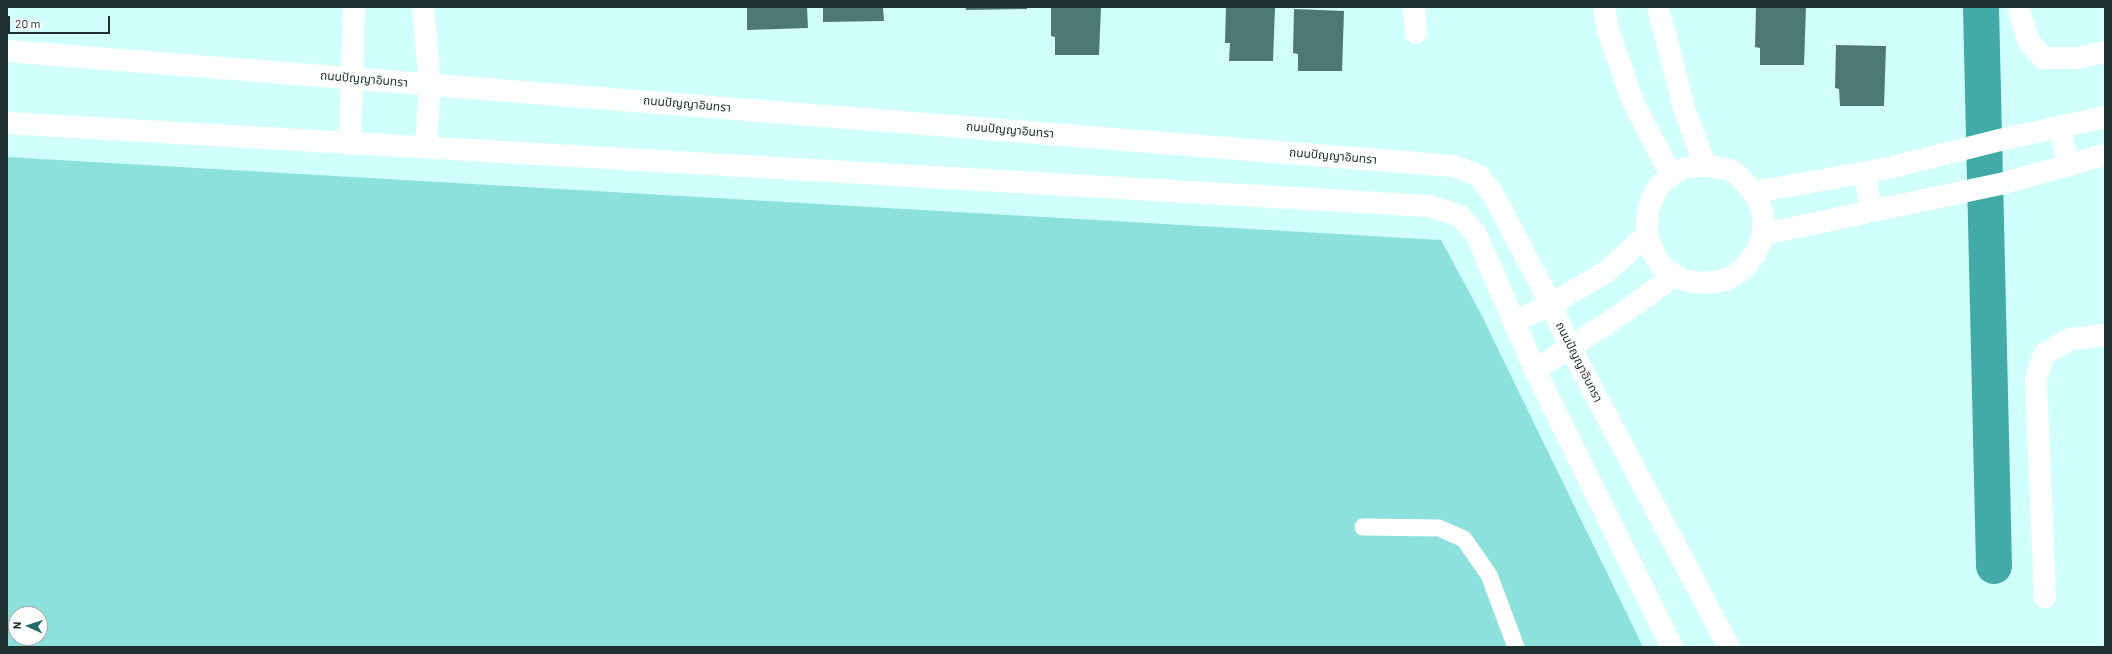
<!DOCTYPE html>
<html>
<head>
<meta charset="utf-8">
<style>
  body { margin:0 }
  #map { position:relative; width:2112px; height:654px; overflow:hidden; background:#d1fffc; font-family:Barlow,sans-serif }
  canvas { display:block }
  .frame { position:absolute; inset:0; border:8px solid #1d2f2e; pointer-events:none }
  .north { position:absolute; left:8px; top:606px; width:40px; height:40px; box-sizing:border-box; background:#fff; border:1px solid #a5acab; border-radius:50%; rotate:273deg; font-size:11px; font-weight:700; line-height:16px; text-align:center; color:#1d2f2e }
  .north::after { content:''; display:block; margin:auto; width:14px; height:18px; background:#216c6a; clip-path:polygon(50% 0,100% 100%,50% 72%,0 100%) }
  .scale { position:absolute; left:8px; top:16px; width:102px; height:18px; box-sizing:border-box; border:2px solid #1d2f2e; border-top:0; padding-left:5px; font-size:12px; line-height:14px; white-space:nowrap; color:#1d2f2e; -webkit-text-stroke:3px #fff; paint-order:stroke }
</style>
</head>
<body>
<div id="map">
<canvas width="2112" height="654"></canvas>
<div class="frame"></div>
<div class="north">N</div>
<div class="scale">20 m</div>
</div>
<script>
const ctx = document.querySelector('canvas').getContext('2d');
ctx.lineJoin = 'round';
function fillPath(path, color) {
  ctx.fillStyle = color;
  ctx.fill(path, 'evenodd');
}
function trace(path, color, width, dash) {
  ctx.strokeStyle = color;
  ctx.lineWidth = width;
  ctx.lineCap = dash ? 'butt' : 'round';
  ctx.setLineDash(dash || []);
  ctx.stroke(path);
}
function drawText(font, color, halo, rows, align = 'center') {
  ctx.font = font + ' Barlow,"Noto Sans Thai",sans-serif';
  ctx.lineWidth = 4;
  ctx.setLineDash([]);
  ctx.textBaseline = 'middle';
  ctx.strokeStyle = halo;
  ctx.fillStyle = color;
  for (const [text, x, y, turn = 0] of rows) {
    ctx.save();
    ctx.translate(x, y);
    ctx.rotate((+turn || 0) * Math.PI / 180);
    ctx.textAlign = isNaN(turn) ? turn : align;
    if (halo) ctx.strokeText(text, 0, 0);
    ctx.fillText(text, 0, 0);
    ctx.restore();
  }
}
fillPath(new Path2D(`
  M7 157 1441 240 1480 312 1643 647H7ZM16 614H40V638H16Z`), '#8ce1dd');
trace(new Path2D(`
  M1981 7 1994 566`), '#43aba7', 36);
fillPath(new Path2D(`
  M747 7H807L808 28 747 30Z
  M823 7H883L884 21 823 22Z
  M966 7H1027V9L966 10Z
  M1051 7H1101L1099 55H1055V37L1051 36Z
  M1226 7H1275L1273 61H1229L1230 43H1225Z
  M1756 7H1806L1804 65H1760V48L1755 47Z
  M1294 9 1344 11 1342 71H1298V54L1293 53Z
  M1836 45 1886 46 1884 106H1840L1839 89 1835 88Z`), '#4d7875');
trace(new Path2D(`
  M1363 527 1439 528 1464 539 1489 575 1516 647`), '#fff', 17);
trace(new Path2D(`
  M423 7 430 84 426 146
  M1414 7 1416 33
  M1604 7 1608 30 1633 102 1671 175
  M1658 7 1684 108 1705 165
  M2018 7 2029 42 2043 58H2076L2105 52
  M7 51 1453 166 1478 175 1493 194 1551 304 1570 347 1729 647
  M7 123 1429 206 1460 216 1476 234 1535 370 1672 647
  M2060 127 2068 165
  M350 144 354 7
  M1864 172 1872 211
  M1755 192 1884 169 2004 139 2105 117
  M1764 234 2000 184 2105 155
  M1514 322 1551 304 1606 272 1647 235C1647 220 1647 205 1656 191 1671 169 1694 162 1719 168 1724 169 1730 170 1734 172 1738 175 1742 180 1745 183 1770 207 1769 240 1746 266 1723 291 1675 288 1656 258 1652 251 1650 242 1647 235
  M1535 370 1623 313 1675 275
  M2045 597 2036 380 2044 354 2070 339 2105 335`), '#fff', 22);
drawText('12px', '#1d2f2e', '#fff', [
  ["ถนนปัญญาอินทรา",364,79,5],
  ["ถนนปัญญาอินทรา",687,104,5],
  ["ถนนปัญญาอินทรา",1010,130,5],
  ["ถนนปัญญาอินทรา",1333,156,5],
  ["ถนนปัญญาอินทรา",1579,362,63]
]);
</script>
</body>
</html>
